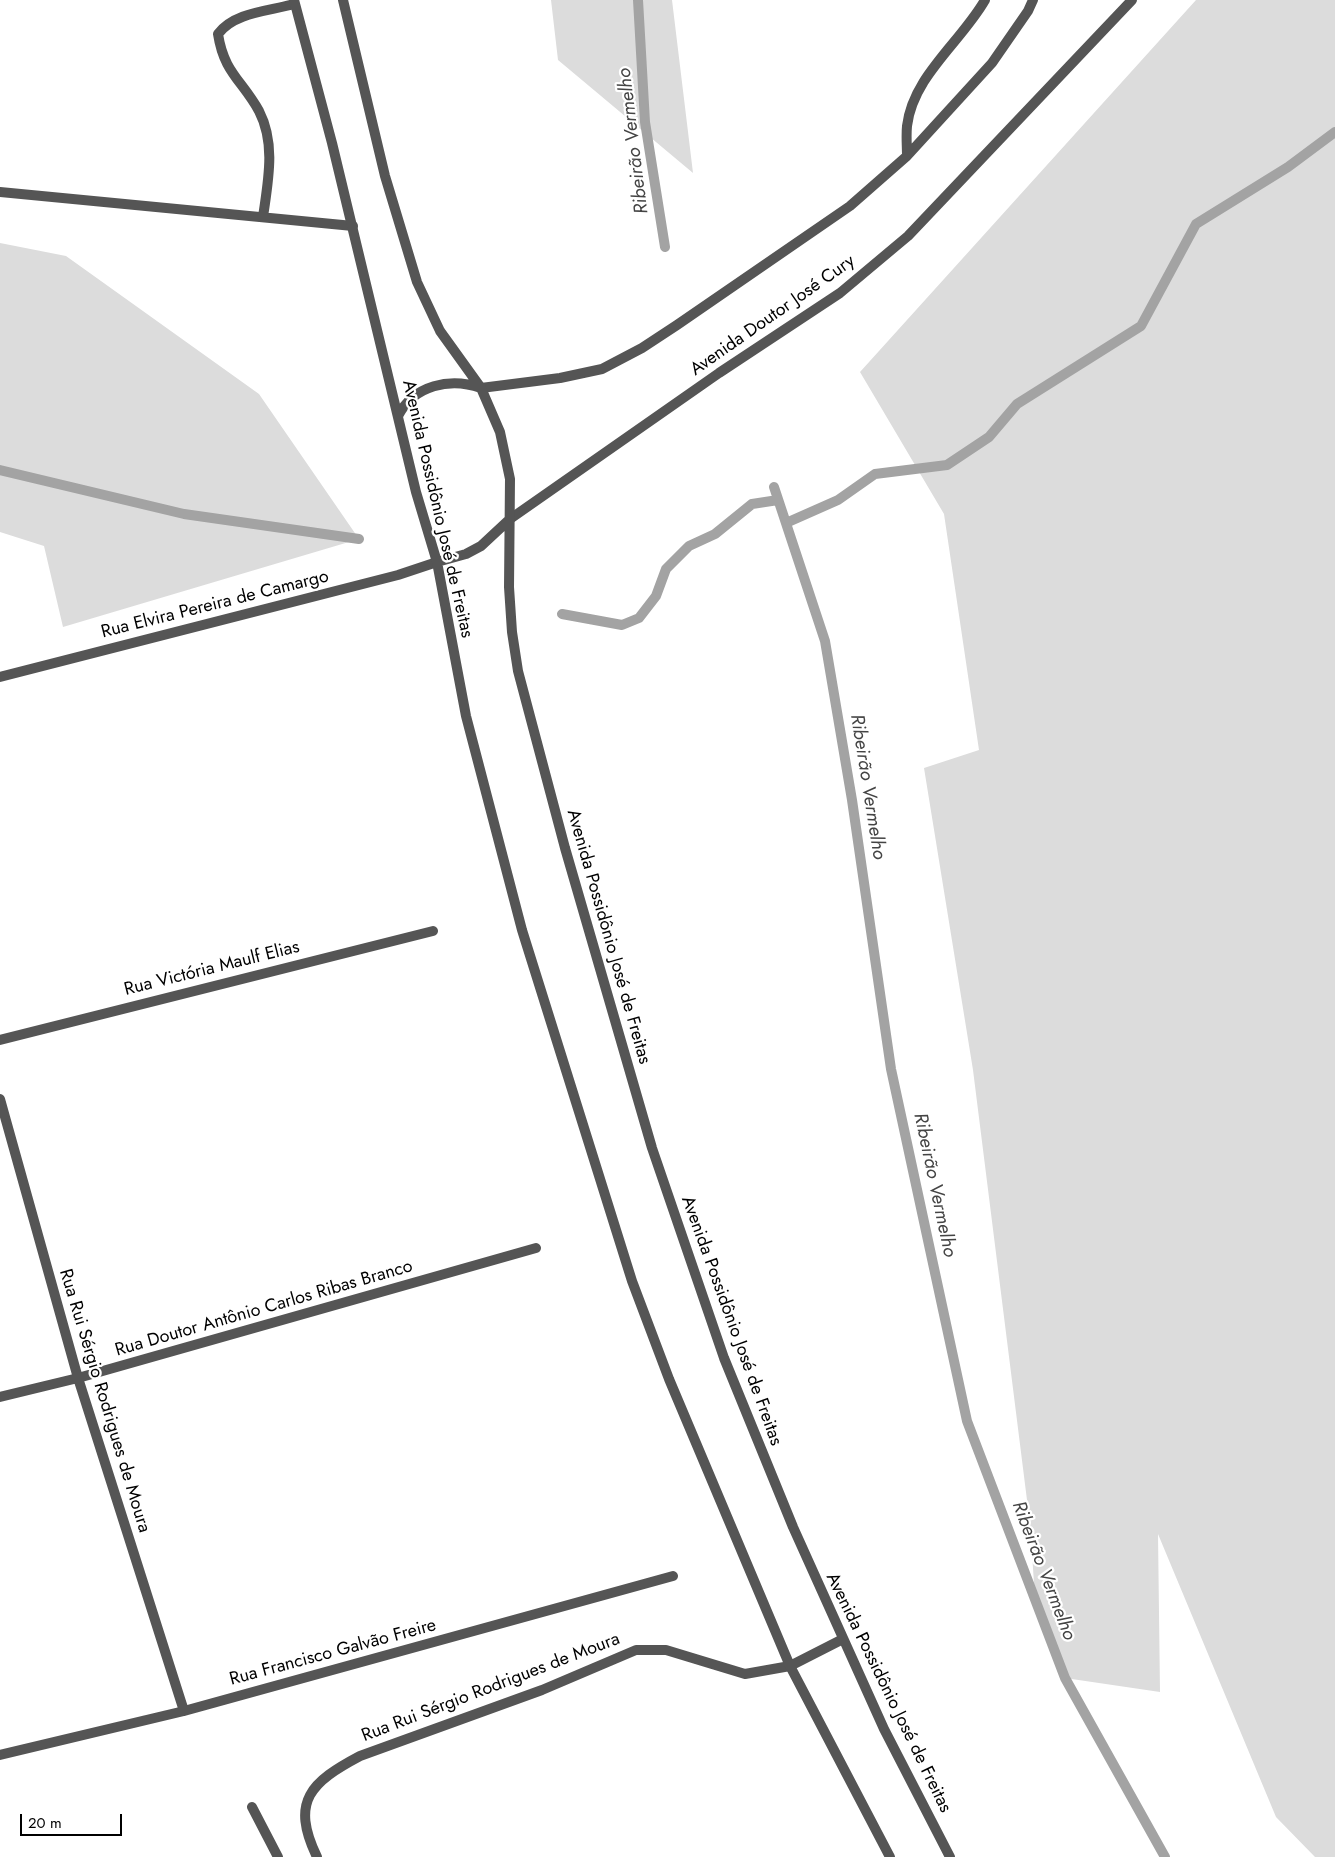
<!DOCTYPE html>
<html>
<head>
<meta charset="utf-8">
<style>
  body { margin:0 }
  #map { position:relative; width:1335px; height:1857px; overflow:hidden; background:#fff; font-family:Jost,sans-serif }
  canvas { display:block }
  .scale { position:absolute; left:20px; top:1814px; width:102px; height:22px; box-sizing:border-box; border:2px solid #000; border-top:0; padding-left:6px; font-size:15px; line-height:18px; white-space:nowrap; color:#000; -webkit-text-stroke:4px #fff; paint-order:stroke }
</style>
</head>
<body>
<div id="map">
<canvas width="1335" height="1857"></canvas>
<div class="scale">20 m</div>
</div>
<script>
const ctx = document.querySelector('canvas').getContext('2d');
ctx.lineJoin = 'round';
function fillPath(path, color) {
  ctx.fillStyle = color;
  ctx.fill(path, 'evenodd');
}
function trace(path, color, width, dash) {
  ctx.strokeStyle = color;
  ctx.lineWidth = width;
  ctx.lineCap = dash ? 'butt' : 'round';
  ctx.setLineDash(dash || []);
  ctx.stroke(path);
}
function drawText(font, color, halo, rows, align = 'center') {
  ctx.font = font + ' Jost,sans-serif';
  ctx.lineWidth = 4.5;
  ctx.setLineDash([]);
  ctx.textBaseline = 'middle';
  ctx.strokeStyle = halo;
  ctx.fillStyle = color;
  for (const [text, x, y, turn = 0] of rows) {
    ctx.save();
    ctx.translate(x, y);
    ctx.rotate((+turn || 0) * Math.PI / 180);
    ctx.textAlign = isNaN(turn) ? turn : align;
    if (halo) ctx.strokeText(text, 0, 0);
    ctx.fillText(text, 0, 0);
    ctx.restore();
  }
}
fillPath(new Path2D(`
  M551 0H672L693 173 558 60Z
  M1196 0H1335V1857H1315L1276 1817 1158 1534 1160 1692 1065 1678 1035 1598 1030 1524 973 1070 924 768 979 750 944 514 860 372Z
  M0 243 66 256 259 394 359 539 63 627 44 546 0 532Z`), '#dcdcdc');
trace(new Path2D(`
  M638 0 645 122 665 247
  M0 470 184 514 359 539
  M774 487 825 641 852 800 891 1069 967 1421 1065 1678 1165 1857
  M786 523 838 500 875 474 947 465 989 437 1017 404 1141 326 1196 224 1288 167 1335 132
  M562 614 622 625 639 618 656 596 666 569 689 546 715 534 752 504 778 500`), '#a3a3a3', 10);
trace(new Path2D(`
  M0 192 353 226
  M263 217C268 181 276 144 259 111 242 80 224 73 218 34 234 12 270 11 294 4
  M317 1857C290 1801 311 1782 360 1756L542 1690 636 1650H666L745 1674 790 1666`), '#555', 10);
trace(new Path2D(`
  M907 156C907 146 906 136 907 126 913 76 961 42 985 0
  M481 388 560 378 602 369 642 348 677 325 850 206 907 156 992 63 1028 11 1033 0
  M510 519 719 373 840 293 908 236 1132 0
  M0 677 398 575 437 562
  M0 1040 433 931
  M0 1099 78 1378 184 1711
  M0 1397 78 1378 536 1248
  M0 1755 184 1711 673 1576
  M252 1807 278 1857`), '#555', 10);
trace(new Path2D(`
  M294 0 332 143 416 492 437 562 466 716 522 930 632 1281 669 1379 790 1666 890 1857
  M343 0 385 176 417 282 440 331 481 388 500 432 510 479 509 587 512 632 518 671 565 848 652 1148 724 1358 793 1527 884 1729 950 1857
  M398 416C414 385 450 377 481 388
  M437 562 466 554 481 546 510 519
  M790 1666 843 1639`), '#555', 10);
drawText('18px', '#000', '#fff', [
  ["Avenida Doutor José Cury",773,316,-35],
  ["Avenida Possidônio José de Freitas",437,509,77],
  ["Rua Elvira Pereira de Camargo",215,605,-14],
  ["Avenida Possidônio José de Freitas",608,937,74],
  ["Rua Victória Maulf Elias",212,969,-14],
  ["Rua Doutor Antônio Carlos Ribas Branco",264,1309,-16],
  ["Avenida Possidônio José de Freitas",731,1321,70],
  ["Rua Rui Sérgio Rodrigues de Moura",104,1401,73],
  ["Rua Francisco Galvão Freire",333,1653,-15],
  ["Rua Rui Sérgio Rodrigues de Moura",491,1688,-21],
  ["Avenida Possidônio José de Freitas",888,1693,64]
]);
drawText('italic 19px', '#444', '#fff', [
  ["Ribeirão Vermelho",634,141,-97],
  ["Ribeirão Vermelho",867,787,81],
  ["Ribeirão Vermelho",934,1185,78],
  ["Ribeirão Vermelho",1043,1571,69]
]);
</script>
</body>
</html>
